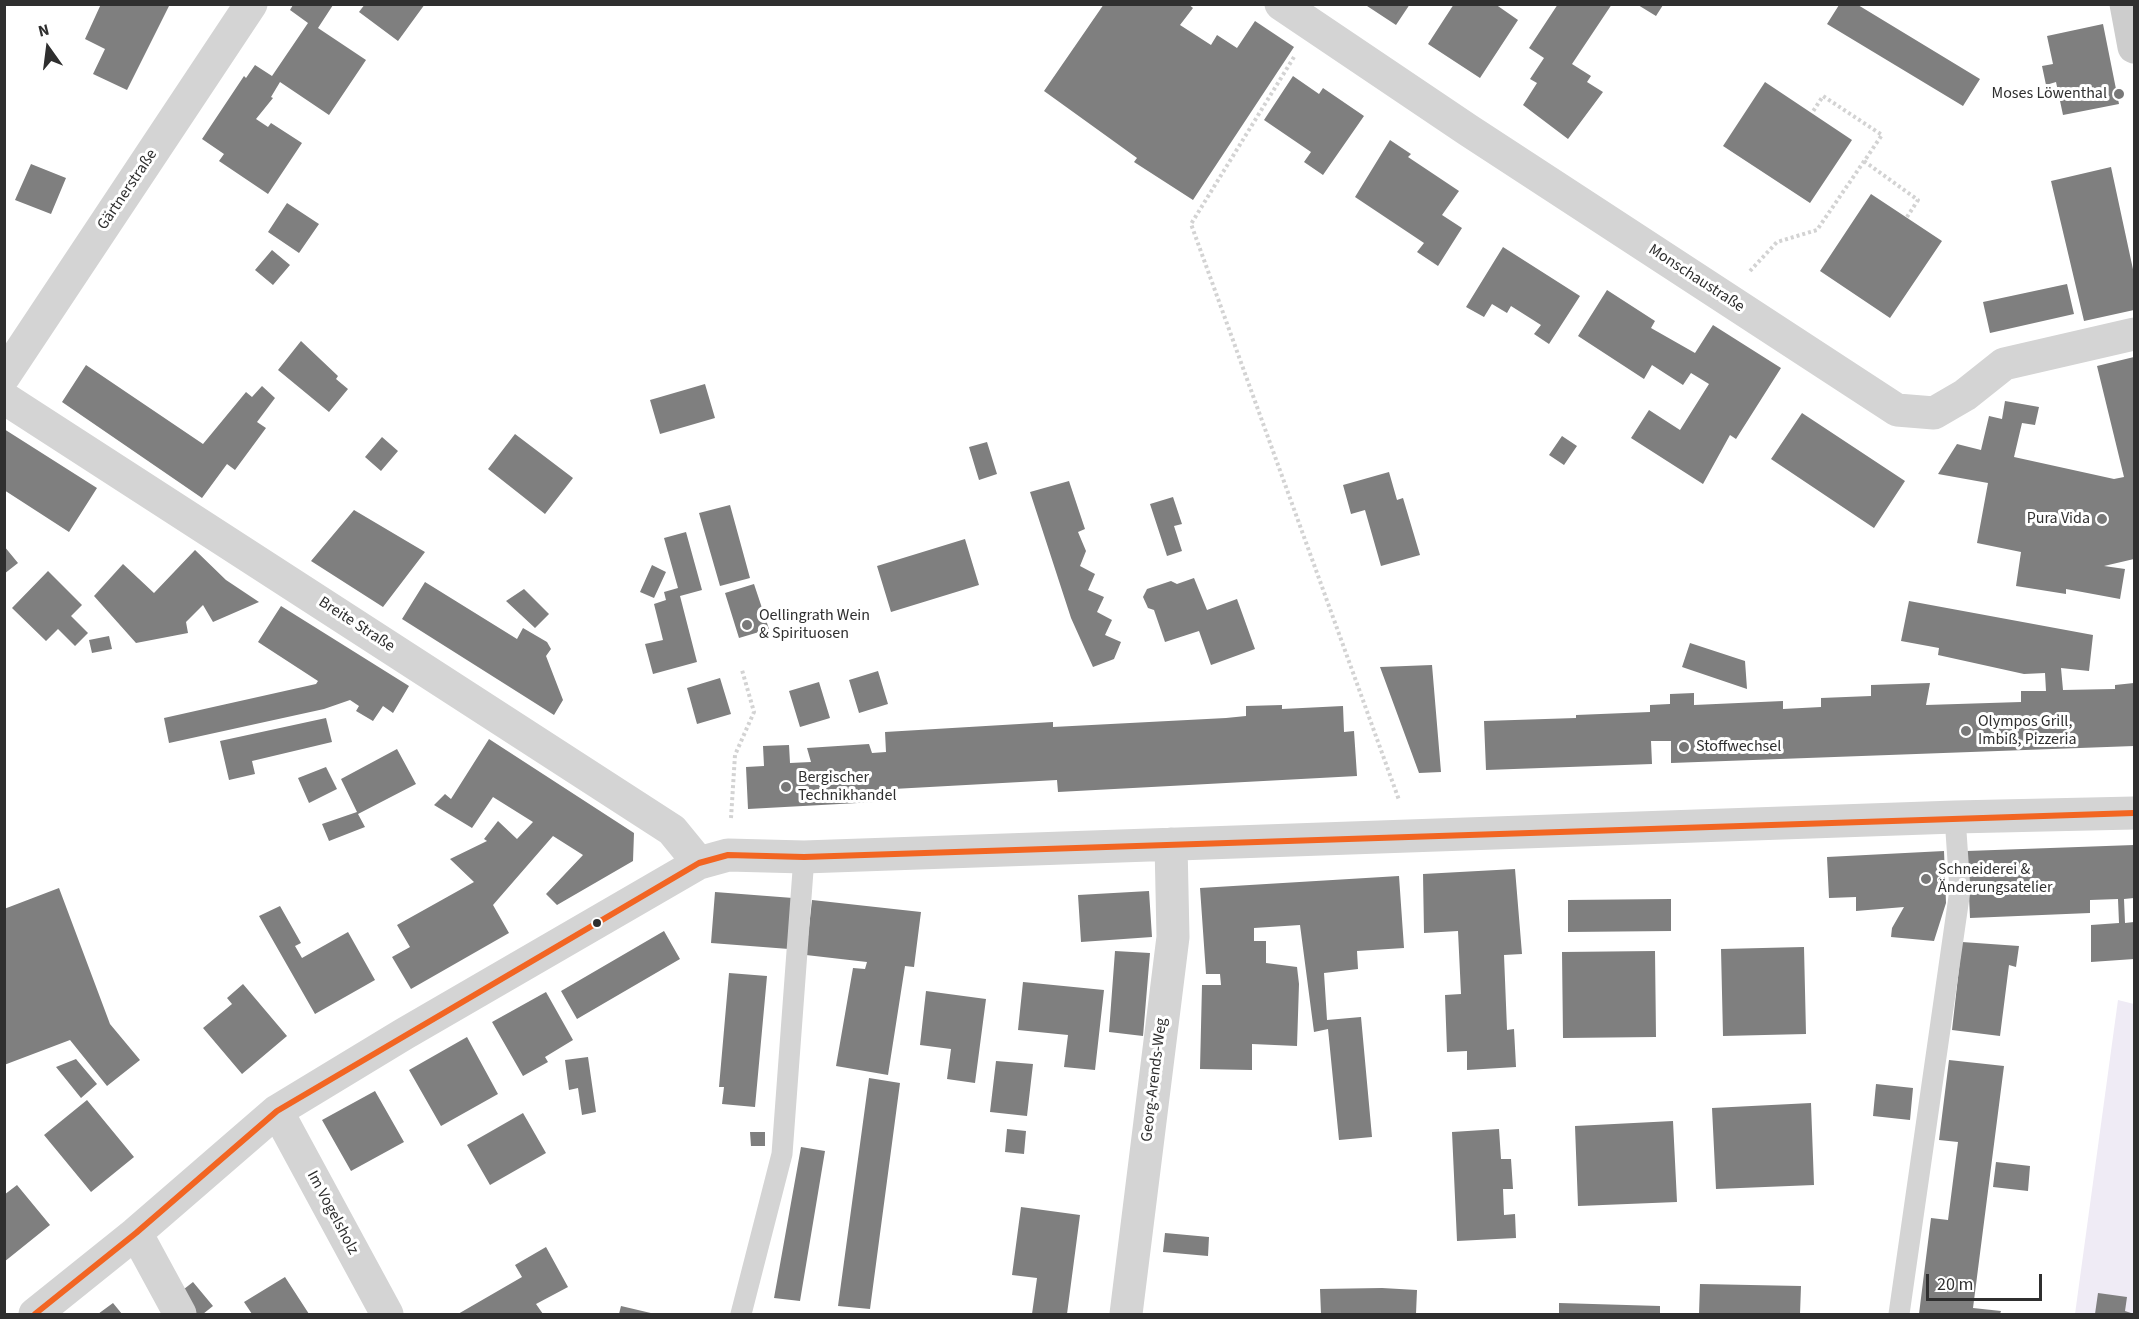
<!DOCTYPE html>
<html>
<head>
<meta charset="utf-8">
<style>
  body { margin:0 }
  #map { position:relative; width:2139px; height:1319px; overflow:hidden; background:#fff; font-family:"Source Sans 3",sans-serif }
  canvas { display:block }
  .frame { position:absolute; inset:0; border:6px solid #2f2f2f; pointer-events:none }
  .north { position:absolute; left:18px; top:18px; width:60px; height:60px; -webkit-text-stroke:4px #fff; paint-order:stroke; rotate:346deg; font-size:16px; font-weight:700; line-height:24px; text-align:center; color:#2f2f2f }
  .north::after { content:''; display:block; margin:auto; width:21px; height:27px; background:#2f2f2f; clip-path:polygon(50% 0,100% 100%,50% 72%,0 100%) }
  .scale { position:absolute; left:1926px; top:1274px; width:116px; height:27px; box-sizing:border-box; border:3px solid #2f2f2f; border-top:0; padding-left:8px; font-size:18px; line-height:21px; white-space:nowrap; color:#2f2f2f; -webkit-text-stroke:4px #fff; paint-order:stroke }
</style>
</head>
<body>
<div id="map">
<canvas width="2139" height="1319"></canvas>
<div class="frame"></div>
<div class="north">N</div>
<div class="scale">20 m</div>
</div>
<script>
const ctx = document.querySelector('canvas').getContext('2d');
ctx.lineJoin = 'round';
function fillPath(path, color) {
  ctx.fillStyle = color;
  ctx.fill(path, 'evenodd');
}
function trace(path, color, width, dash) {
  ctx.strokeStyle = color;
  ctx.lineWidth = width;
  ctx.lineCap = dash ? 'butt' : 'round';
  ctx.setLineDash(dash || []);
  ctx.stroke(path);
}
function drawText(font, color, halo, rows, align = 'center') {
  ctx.font = font + ' "Source Sans 3",sans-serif';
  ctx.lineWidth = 6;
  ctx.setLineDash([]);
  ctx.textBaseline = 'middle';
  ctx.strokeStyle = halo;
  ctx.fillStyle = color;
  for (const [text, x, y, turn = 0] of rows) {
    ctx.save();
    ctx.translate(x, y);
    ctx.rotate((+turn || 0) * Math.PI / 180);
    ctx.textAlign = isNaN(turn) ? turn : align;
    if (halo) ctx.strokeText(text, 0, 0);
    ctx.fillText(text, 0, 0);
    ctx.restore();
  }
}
fillPath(new Path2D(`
  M2118 1000 2134 1004V1314H2075Z`), '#efebf5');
fillPath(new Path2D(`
  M101 4H170L127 90 93 74 105 49 85 39Z
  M365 4H425L398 41 359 12Z
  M1104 4H1188L1193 8 1180 25 1211 45 1217 35 1237 48 1255 21 1294 47 1193 200 1134 162 1137 158 1044 91Z
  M1364 4H1410L1396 25Z
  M1454 4H1495L1518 20 1480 78 1428 44Z
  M1558 4H1612L1572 64 1591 76 1587 82 1603 92 1568 139 1523 105 1537 83 1530 79 1544 58 1529 48Z
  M293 5H333L318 28 366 60 329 115 280 82 271 97 273 98 256 119 268 127 271 123 302 143 268 194 219 161 224 154 202 139 244 76 246 78 255 65 272 76 308 23 290 10Z
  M1638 5H1663L1656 16Z
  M1839 5H1858L1980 79 1963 106 1827 24Z
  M2103 24 2119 104 2063 115 2056 82 2046 85 2042 66 2053 64 2047 36Z
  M1293 76 1319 94 1323 88 1364 116 1323 175 1304 162 1311 152 1264 120Z
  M1765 82 1852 140 1810 203 1723 146Z
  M1390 140 1411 154 1408 157 1459 191 1442 215 1462 228 1438 266 1417 252 1424 243 1355 197Z
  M31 164 66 178 51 214 15 200Z
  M2111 167 2134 274V310L2084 321 2051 181Z
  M1871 194 1942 241 1890 318 1820 271Z
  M287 203 319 224 299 253 268 232Z
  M1503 247 1580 296 1549 344 1534 334 1541 325 1511 306 1507 313 1492 304 1484 317 1466 307Z
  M272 250 290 265 273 285 255 270Z
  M2067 284 2074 314 1990 333 1983 302Z
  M1607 290 1655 321 1651 328 1695 353 1713 325 1781 368 1736 439 1730 435 1703 484 1631 438 1649 410 1680 430 1709 384 1691 373 1683 385 1652 365 1644 379 1578 336Z
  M301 341 338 376 336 379 348 389 329 412 278 370Z
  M2134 357V559L2104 566 2125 569 2120 599 2066 589V594L2016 586 2021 552 1977 543 1988 483 1938 474 1957 444 1981 450 1989 416 2002 419 2005 401 2039 407 2035 425 2022 423 2014 457 2114 479 2124 477 2097 366Z
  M86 365 203 444 246 392 252 397 262 386 275 398 257 422 266 428 235 470 227 464 202 498 62 402Z
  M705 384 715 418 660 434 650 400Z
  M1802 413 1905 481 1874 528 1771 459Z
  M4 429 97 488 69 532 4 490Z
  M515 434 573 478 545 514 488 469Z
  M1562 436 1577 446 1564 465 1549 455Z
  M382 437 398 451 381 471 365 457Z
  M987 442 997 474 979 480 969 447Z
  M1389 472 1397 500 1403 498 1420 555 1381 566 1365 510 1351 514 1343 485Z
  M1069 481 1085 529 1078 532 1086 551 1080 566 1095 574 1088 590 1104 597 1097 612 1112 620 1105 635 1121 642 1114 659 1093 667 1071 618 1030 492Z
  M1173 497 1182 524 1174 526 1182 551 1167 556 1150 504Z
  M730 505 750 578 720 586 699 513Z
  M354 510 425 552 383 607 311 561Z
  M686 532 702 590 680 596 697 662 653 674 645 644 663 640 654 604 666 600 664 592 678 588 664 538Z
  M965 539 979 585 891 612 877 566Z
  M4 546 18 563 4 574Z
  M195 550 226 580 259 602 213 622 203 605 186 622 188 633 136 643 94 596 123 564 154 593Z
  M652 565 666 572 654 598 640 592Z
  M48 571 82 605 71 616 88 633 75 646 58 629 46 641 12 608Z
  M1194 578 1207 610 1237 599 1255 649 1211 665 1199 631 1165 642 1154 610 1148 608 1143 597 1147 589 1171 581 1177 584Z
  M425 582 517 639 523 628 547 642 551 649 546 656 563 700 554 715 402 619Z
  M754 584 769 629 739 638 725 593Z
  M524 589 549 614 535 628 506 601Z
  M1909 601 2093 635 2089 671 2061 668 2063 690 2115 689V685L2134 683V746L1671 763V741H1651L1652 764 1486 770 1484 721 1576 718V715L1650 712V705L1670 704V694L1694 693V705L1783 701V709L1821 707V698L1871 696V685L1930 683 1926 705 2021 702V691H2046L2045 673 2024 674 1938 655 1939 648 1901 641Z
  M281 606 409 686 393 713 383 706 373 721 356 711 359 706 350 700 324 709 169 743 164 718 316 684 318 681 258 642Z
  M109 636 112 649 92 653 89 640Z
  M1690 643 1745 661 1747 689 1682 667Z
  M1432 665 1441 772 1419 773 1380 667Z
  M878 671 888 704 859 713 849 680Z
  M720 678 731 714 697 724 687 688Z
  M819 682 830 718 800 727 789 691Z
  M1282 705V709L1343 706 1344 732 1354 731 1357 776 1058 792 1057 780 875 790 876 802 748 809 746 767 764 766 763 746 789 745 790 763 811 762 807 748 869 744 872 753 886 752 885 732 1053 722V727L1226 718 1246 716V706Z
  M326 718 332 742 252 761 255 774 229 780 220 741Z
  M489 739 634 833 633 861 557 905 546 894 583 855 553 836 493 905 509 933 411 989 392 957 410 947 397 925 474 882 450 859 487 841 484 839 498 821 517 839 533 822 493 797 472 828 434 805 445 794 451 799Z
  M397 749 416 784 358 814 365 827 329 841 322 824 357 812 341 779Z
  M326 767 337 789 309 803 298 778Z
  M2134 845V898L2124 899 2125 923 2134 922V959L2091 962V925L2119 923 2118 899 2090 900V913L1970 918 1967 851Z
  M1944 851 1946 903 1934 941 1891 937 1892 928 1904 907 1856 911V897L1829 898 1827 857Z
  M1515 869 1522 954 1504 955 1507 1030 1514 1029 1516 1067 1467 1070V1051L1447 1052 1445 995 1461 994 1458 931 1424 933 1423 874Z
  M1399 876 1404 948 1357 951 1358 969 1324 973 1327 1020 1361 1017 1372 1137 1339 1140 1328 1029 1314 1032 1300 925 1254 928V941H1266V963L1297 967 1299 984 1297 1046 1252 1044V1070L1200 1069 1202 985H1221L1220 974H1206L1200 888Z
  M59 888 110 1024 140 1060 107 1086 70 1040 4 1065V909Z
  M1149 891 1152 937 1081 942 1078 895Z
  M715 892 793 898 789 949 711 943Z
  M1671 899V931L1568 932V900Z
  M812 900 921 912 914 967 905 966 888 1075 836 1066 853 968 865 969 867 962 806 955Z
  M280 906 301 943 295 946 302 958 348 932 375 980 315 1014 259 916Z
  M664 931 680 959 577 1019 561 991Z
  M1962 942 2019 946 2016 967 2009 965 2000 1036 1952 1030Z
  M1804 947 1806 1034 1723 1036 1721 949Z
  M1115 951 1150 953 1143 1036 1109 1032Z
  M1655 951 1656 1037 1563 1038 1562 952Z
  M729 973 767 976 755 1107 722 1104 724 1087H719Z
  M1023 982 1104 990 1095 1070 1064 1067 1068 1035 1018 1030Z
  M243 984 287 1036 242 1074 203 1028 232 1004 227 998Z
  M926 991 986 999 975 1083 947 1079 951 1049 920 1045Z
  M546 992 573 1040 545 1057 548 1062 523 1076 492 1022Z
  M467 1037 498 1094 441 1126 409 1070Z
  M588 1057 596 1112 582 1115 578 1088 569 1090 565 1060Z
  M76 1059 97 1084 81 1098 56 1067Z
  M1949 1060 2004 1066 1973 1308 2001 1311 2000 1314H1919L1931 1218 1948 1220 1958 1142 1939 1140Z
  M996 1061 1033 1064 1027 1116 990 1112Z
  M869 1078 900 1083 870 1309 838 1306Z
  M1876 1084 1913 1088 1910 1120 1873 1116Z
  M375 1091 404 1142 351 1171 322 1120Z
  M87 1100 134 1157 91 1192 44 1135Z
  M1811 1103 1814 1185 1716 1189 1712 1108Z
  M523 1113 546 1153 490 1185 467 1145Z
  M1673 1121 1677 1202 1578 1206 1575 1126Z
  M1007 1129 1026 1131 1024 1154 1005 1152Z
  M1499 1129 1501 1159H1511L1513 1189H1503L1504 1215 1515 1214 1516 1238 1457 1241 1452 1132Z
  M750 1132H765V1146H751Z
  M801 1147 825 1151 800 1301 774 1298Z
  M1996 1162 2030 1166 2028 1191 1993 1187Z
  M17 1185 50 1225 4 1262V1195Z
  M1021 1207 1080 1215 1067 1314H1032L1037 1278 1012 1275Z
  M1165 1233 1209 1237 1208 1256 1163 1252Z
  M546 1247 568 1287 536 1304 543 1314H458L522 1277 515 1265Z
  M285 1277 309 1314H252L244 1302Z
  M193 1282 213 1306 203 1314H196L179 1293Z
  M1700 1284 1801 1286 1800 1314H1699Z
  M1382 1288 1417 1290 1416 1314H1321L1320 1289Z
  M2098 1293 2127 1297 2125 1311 2134 1314H2095Z
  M113 1303 122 1314H98Z
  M1559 1303 1660 1306V1314H1559Z
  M621 1306 655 1314H619Z`), '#7f7f7f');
trace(new Path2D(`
  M1294 57 1191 224 1399 800
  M1864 161 1918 200 1907 217
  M1750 271 1777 242 1817 230 1882 135 1823 96 1812 113
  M731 818 735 755 754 712 742 670`), '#d3d3d3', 4, [3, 3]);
trace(new Path2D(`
  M741 1314 782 1154 804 857
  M1899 1314 1960 890 1955 817`), '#d4d4d4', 21);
trace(new Path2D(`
  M1281 4 1468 130 1897 410 1934 413 1965 395 2004 364 2134 334
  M4 376 251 4
  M4 398 672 830 699 863
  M277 1111 387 1314
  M136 1233 180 1314
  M35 1314 136 1233 277 1111 404 1034 699 863 728 855 804 857 1955 817 2134 813
  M1126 1314 1173 937 1171 844`), '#d4d4d4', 33);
trace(new Path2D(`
  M2126 4 2134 47`), '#cdcdcd', 33);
trace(new Path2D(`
  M35 1314 136 1233 277 1111 699 863 728 855 804 857 2134 813`), '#f26522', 6);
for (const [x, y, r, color] of [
  [2119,94,6,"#787878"],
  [2102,519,6,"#787878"],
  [747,625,6,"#787878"],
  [1966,731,6,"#787878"],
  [1684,747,6,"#787878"],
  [786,787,6,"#787878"],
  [1926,879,6,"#787878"],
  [597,923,5,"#2f2f2f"]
]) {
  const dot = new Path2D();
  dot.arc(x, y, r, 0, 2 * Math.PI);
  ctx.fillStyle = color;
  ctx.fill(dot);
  trace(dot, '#fff', 2);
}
drawText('16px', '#2f2f2f', '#fff', [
  ["Moses Löwenthal",2107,94,"right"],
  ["Pura Vida",2090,519,"right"],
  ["Oellingrath Wein",759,616],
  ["& Spirituosen",759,634],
  ["Olympos Grill,",1978,722],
  ["Imbiß, Pizzeria",1978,740],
  ["Stoffwechsel",1696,747],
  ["Bergischer",798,778],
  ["Technikhandel",798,796],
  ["Schneiderei &",1938,870],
  ["Änderungsatelier",1938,888]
], 'left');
drawText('16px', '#2f2f2f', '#fff', [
  ["Gärtnerstraße",128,190,-56],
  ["Monschaustraße",1696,279,33],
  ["Breite Straße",356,625,33],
  ["Georg-Arends-Weg",1155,1080,-83],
  ["Im Vogelsholz",332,1213,62]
]);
</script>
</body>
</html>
